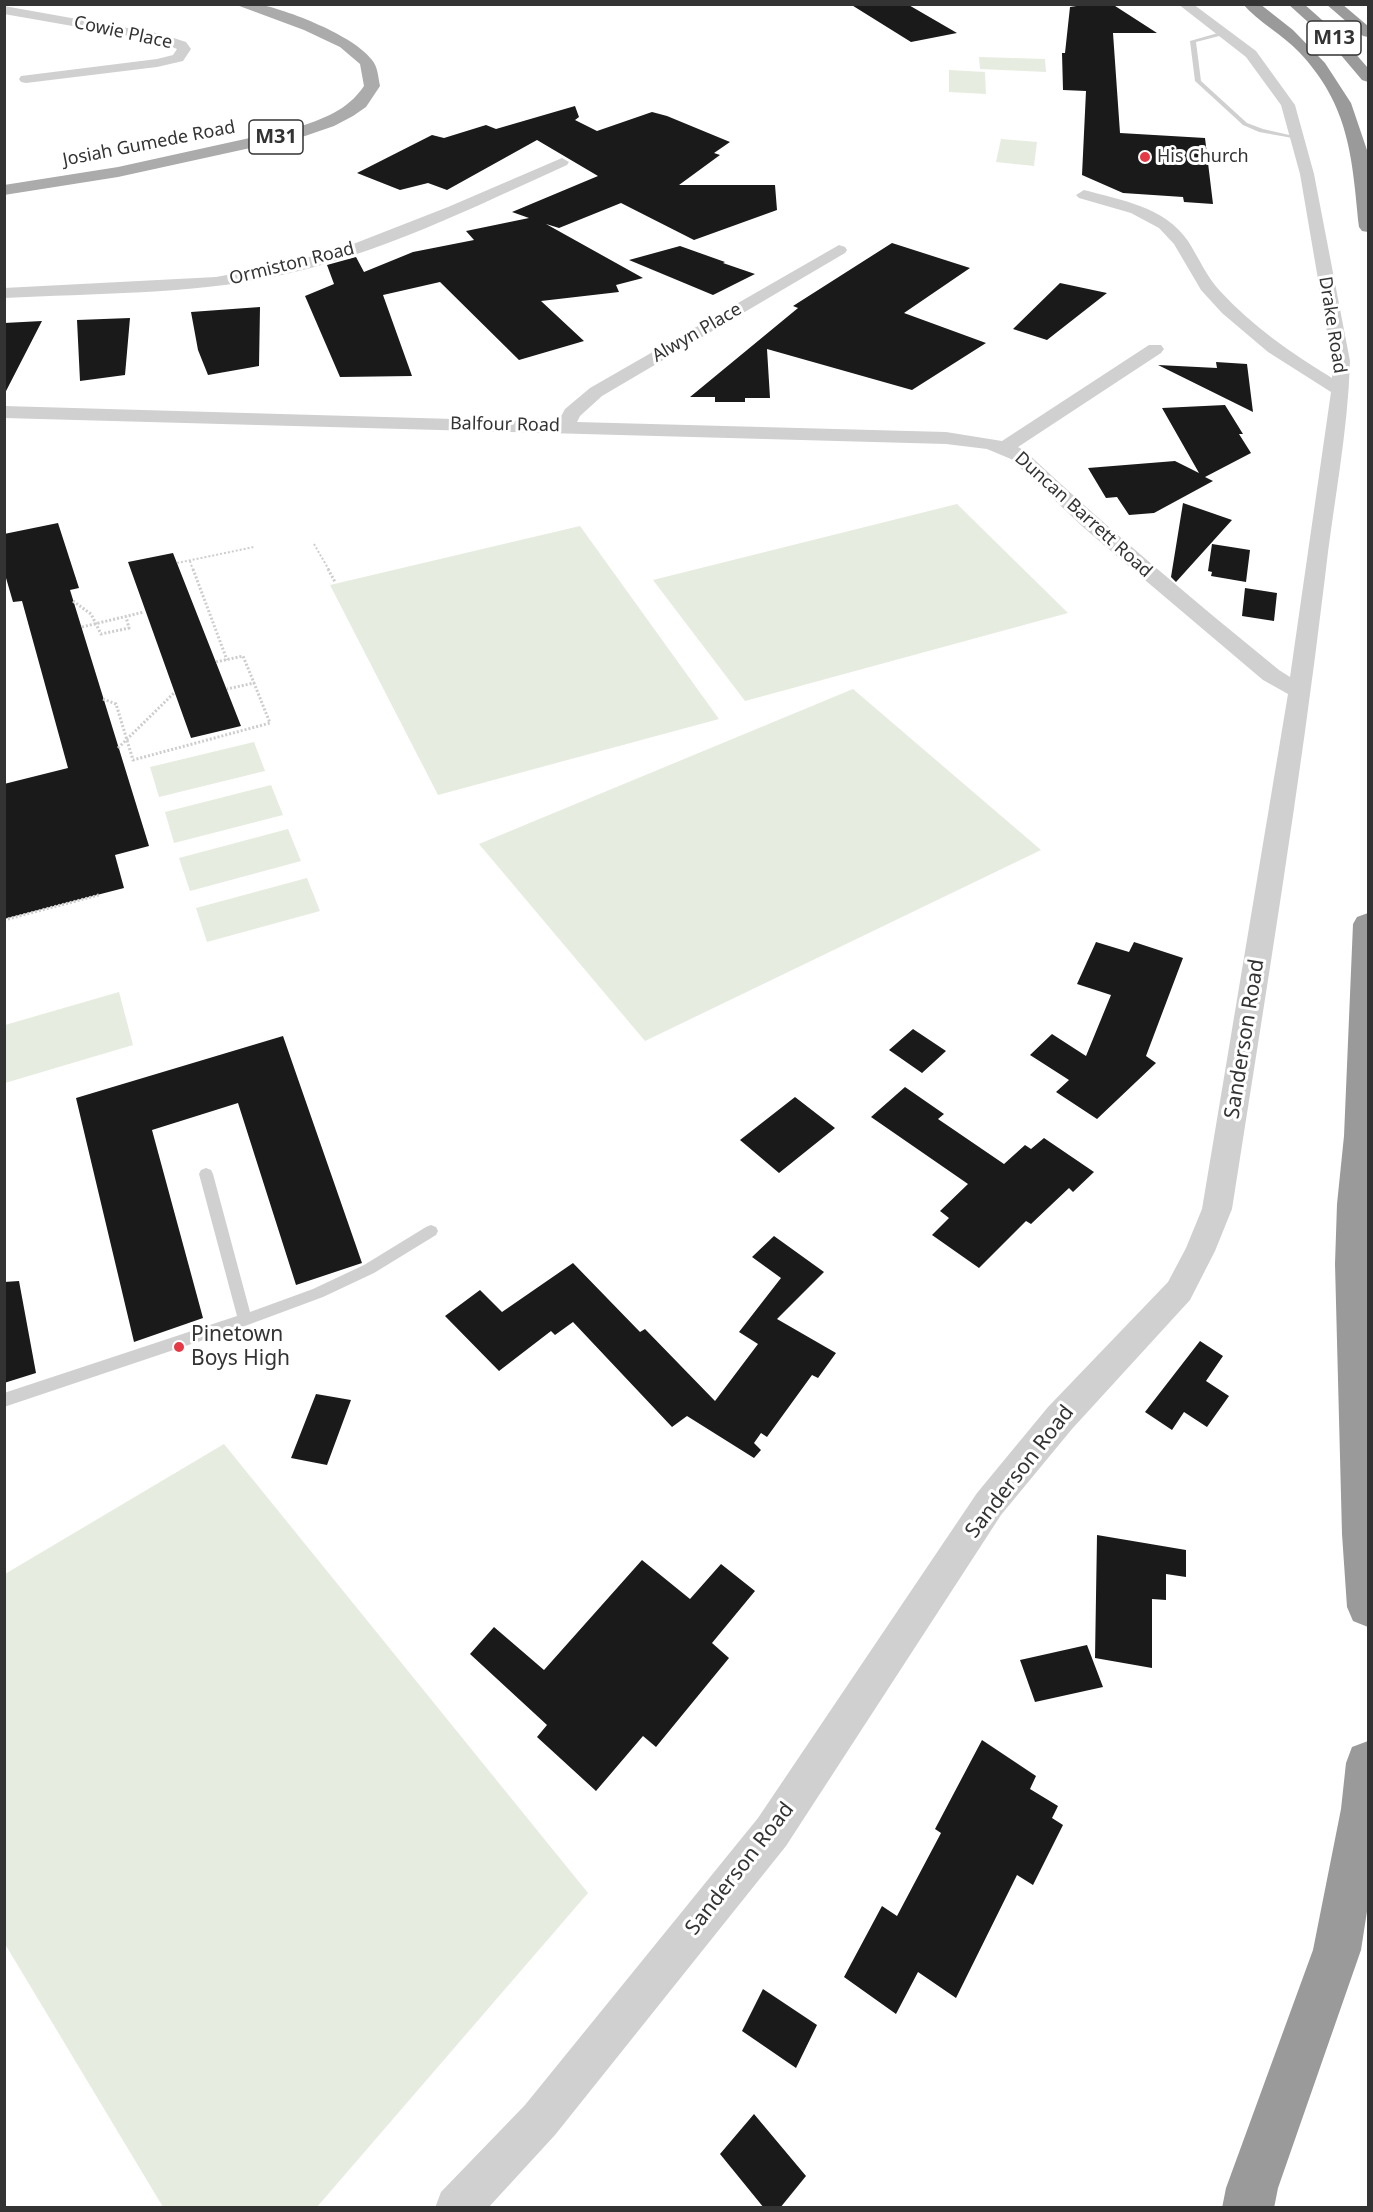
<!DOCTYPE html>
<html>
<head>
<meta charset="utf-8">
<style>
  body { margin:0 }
  #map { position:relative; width:1373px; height:2212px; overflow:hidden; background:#fff; font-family:"Noto Sans",sans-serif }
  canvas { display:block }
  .frame { position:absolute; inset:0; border:6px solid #333; pointer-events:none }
</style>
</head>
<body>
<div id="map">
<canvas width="1373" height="2212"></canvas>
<div class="frame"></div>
</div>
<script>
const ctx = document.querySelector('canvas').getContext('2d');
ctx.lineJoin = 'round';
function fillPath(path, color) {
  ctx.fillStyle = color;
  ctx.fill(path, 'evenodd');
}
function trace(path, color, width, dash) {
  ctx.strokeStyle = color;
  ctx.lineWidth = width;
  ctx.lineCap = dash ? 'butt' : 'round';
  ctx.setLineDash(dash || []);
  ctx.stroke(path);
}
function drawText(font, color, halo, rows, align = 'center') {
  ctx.font = font + ' "Noto Sans",sans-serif';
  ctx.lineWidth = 6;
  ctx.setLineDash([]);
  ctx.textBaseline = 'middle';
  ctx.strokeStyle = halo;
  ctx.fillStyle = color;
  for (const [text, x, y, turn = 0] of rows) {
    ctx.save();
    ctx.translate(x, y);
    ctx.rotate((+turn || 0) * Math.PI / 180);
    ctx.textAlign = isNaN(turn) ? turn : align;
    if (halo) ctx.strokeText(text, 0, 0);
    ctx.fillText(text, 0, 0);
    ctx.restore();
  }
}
fillPath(new Path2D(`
  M979 57 1045 59 1046 72 980 69Z
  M949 70 985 72 986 94 949 92Z
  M1001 139 1037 142 1034 166 996 162Z
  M957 504 1068 613 745 701 653 580Z
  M580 526 719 719 438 795 330 585Z
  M853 689 1041 850 645 1041 479 844Z
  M254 742 265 771 159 797 150 767Z
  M271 785 283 815 174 843 165 812Z
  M288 829 301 861 190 891 179 858Z
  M307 878 320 911 207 942 196 908Z
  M119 992 133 1045 5 1083V1025Z
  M224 1444 588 1893 317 2207H163L5 1944V1574Z`), '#e6ecdf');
fillPath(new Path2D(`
  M850 4H907L957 33 911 42Z
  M1089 4H1112L1157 33H1113L1120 133 1205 138 1213 204 1184 202 1183 197 1123 193 1082 175 1086 91 1063 90 1062 53H1065L1070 7Z
  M575 106 579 117 575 120 597 131 652 112 667 116 730 142 714 153 720 155 679 185H775L777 210 694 240 621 203 559 228 546 224 643 278 616 285 619 292 541 301 584 341 519 360 440 282 383 295 412 376 340 377 305 296 334 284 327 265 356 257 364 272 413 252 474 240 466 231 529 218 512 212 598 176 537 140 447 190 428 183 400 190 357 173 432 135 444 138 486 125 496 129Z
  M892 243 970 268 904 313 986 343 912 390 767 349 770 398H745V402H715V397H690L798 308 793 306Z
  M680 246 725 262 723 263 755 274 713 295 629 260Z
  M1060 283 1107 293 1047 340 1013 329Z
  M260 307 259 366 208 375 198 350 191 312Z
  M130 318 125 375 80 381 77 320Z
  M42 321 4 395V323Z
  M1216 362 1247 364 1253 412 1158 365 1217 368Z
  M1225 405 1243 434H1239L1251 453 1205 477 1213 481 1154 513 1129 515 1117 497 1106 498 1088 468 1175 461 1199 473 1162 408Z
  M1183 503 1232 520 1176 582 1171 577Z
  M58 523 79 588 70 590 149 846 115 855 124 888 4 919V784L68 768 22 601 13 602 4 571V534Z
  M1212 544 1250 550 1246 582 1211 576 1212 572 1208 571Z
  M173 553 241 726 191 738 128 562Z
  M1245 588 1277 593 1274 621 1242 616Z
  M1096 942 1129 952 1134 942 1183 958 1146 1056 1156 1063 1097 1119 1056 1092 1069 1080 1030 1055 1052 1034 1086 1056 1111 995 1077 984Z
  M913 1029 946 1051 922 1073 889 1050Z
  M283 1036 362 1263 296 1285 238 1103 152 1130 203 1318 134 1342 76 1098Z
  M905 1087 944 1114 938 1119 1004 1164 1025 1145 1031 1149 1044 1138 1094 1172 1073 1192 1069 1188 1031 1224 1026 1221 979 1268 932 1235 949 1218 940 1211 968 1184 871 1117Z
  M795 1097 835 1128 779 1173 740 1140Z
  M774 1236 824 1272 777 1319 836 1353 818 1378 812 1375 767 1437 761 1433 754 1443 761 1450 754 1458 687 1416 672 1427 573 1322 555 1335 551 1331 499 1371 445 1316 480 1290 502 1312 573 1263 640 1332 645 1329 715 1401 758 1344 739 1332 781 1278 752 1257Z
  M19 1281 36 1373 4 1383V1282Z
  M1200 1341 1223 1356 1206 1381 1229 1396 1207 1427 1184 1412 1172 1430 1145 1412Z
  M316 1394 351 1400 327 1465 291 1458Z
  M1097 1535 1186 1550V1577L1166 1574V1600L1152 1599V1668L1095 1658Z
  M642 1560 690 1599 721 1564 755 1591 712 1643 729 1658 656 1747 643 1736 596 1791 537 1737 547 1725 470 1654 494 1627 544 1670Z
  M1087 1645 1103 1687 1035 1702 1020 1660Z
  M982 1740 1036 1776 1030 1789 1058 1806 1052 1818 1063 1825 1033 1885 1017 1875 956 1998 918 1972 896 2014 844 1977 882 1906 897 1916 941 1833 935 1829Z
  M763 1989 817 2025 796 2068 742 2031Z
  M754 2114 806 2176 780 2208H764L720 2154Z`), '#1a1a1a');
trace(new Path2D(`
  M314 544 329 570
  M190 561 193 570
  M177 563 254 547`), '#cdcdcd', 2, [2, 2]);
trace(new Path2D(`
  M193 569 227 660
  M328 569 335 582
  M73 601 91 614 101 634 129 628 126 617
  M82 627 144 612
  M216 662 243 656 254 683
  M103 699 116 704 133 760 270 723 254 683 227 689
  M118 748 174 693
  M4 920 99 895`), '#cdcdcd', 3, [2, 2]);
fillPath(new Path2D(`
  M1225 31 1227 34 1196 42 1201 81 1247 123 1263 129 1298 137V139L1259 132 1243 125 1195 81 1190 41Z
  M206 1168 211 1170 213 1174 250 1312 313 1289 364 1265 426 1227 431 1225 436 1227 438 1231 436 1235 374 1273 323 1297 245 1326 4 1407V1393L237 1316 199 1174 201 1170Z`), '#d0d0d0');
fillPath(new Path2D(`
  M1178 4H1193L1256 51 1295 105 1314 174 1350 361C1348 433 1333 505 1325 577 1300 787 1265 998 1232 1209L1215 1251 1190 1300 1072 1429 1001 1515 786 1846 555 2135 488 2208H435L441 2192 525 2105 758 1818 977 1493 1048 1407 1168 1282 1186 1248 1202 1209 1288 694 1263 680 1139 575 1083 527 1011 459 987 449 946 444 4 418V406L558 422 565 409 590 388 839 245 845 247 847 250 845 253 602 396 580 416 577 422 946 432 1002 441 1149 345H1161L1164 349 1161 353 1018 447 1025 451C1107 528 1192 599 1279 670L1290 677 1331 392 1268 352 1222 313 1201 290 1174 244 1159 228 1131 213 1079 198 1076 195 1084 190C1121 200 1165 207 1188 241 1199 258 1206 276 1220 291 1252 326 1291 353 1332 378V361L1300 174 1281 105 1246 57Z
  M4 6 161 34 186 42 191 49 183 61 157 67 26 83 21 82 19 79 21 76 157 59 173 55 177 49 158 41 4 14Z
  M562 158 569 162 567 165C474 207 378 255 277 276 188 295 95 293 4 298V288L216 277 276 266 343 248 448 207Z`), '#d0d0d0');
fillPath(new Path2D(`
  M234 4C242 4 250 3 257 4 286 9 355 36 372 60 378 67 378 77 380 86L366 107 353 116 334 126 305 136 118 177 4 195V185L118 167 295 128C323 119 347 111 364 86L360 64 340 47 304 30Z`), '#ababab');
fillPath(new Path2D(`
  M1243 4H1260L1293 30 1325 63 1351 103 1368 153V232L1362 231 1359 227C1352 158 1350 106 1299 52 1283 35 1257 21 1243 4Z
  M1288 4H1304L1339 35 1368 68V82L1362 80 1329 41Z
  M1326 4H1342L1368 26V37L1363 36Z
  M1368 913V1627L1353 1621 1347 1607 1342 1534 1335 1264 1337 1204 1344 1136 1353 924 1357 917Z
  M1368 1741V1905L1361 1950 1278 2188 1274 2208H1222L1226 2188 1313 1950 1341 1809 1346 1763 1352 1747Z`), '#9a9a9a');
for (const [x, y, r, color] of [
  [1145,157,6,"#e63946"],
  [179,1347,6,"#e63946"]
]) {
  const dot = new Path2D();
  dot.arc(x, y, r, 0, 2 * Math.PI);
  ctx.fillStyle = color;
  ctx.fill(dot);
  trace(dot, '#fff', 2);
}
drawText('18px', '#333', '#fff', [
  ["Cowie Place",123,33,12],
  ["Josiah Gumede Road",149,144,-11],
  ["Ormiston Road",292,264,-14],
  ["Drake Road",1332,325,81],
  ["Alwyn Place",697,333,-30],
  ["Balfour Road",505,425,1],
  ["Duncan Barrett Road",1083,515,42]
]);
drawText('18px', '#333', '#fff', [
  ["His Church",1157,157]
], 'left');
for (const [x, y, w] of [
  [1334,38,54],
  [276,137,54]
]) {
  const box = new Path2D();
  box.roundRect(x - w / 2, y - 17, w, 34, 4.5);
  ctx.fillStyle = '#fff';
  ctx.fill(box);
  trace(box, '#333', 1.5);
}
drawText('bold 20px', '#333', null, [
  ["M13",1334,38],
  ["M31",276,137]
]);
drawText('21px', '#333', '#fff', [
  ["Sanderson Road",1245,1039,-81],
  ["Sanderson Road",1020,1472,-52],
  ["Sanderson Road",740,1869,-52]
]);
drawText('21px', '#333', '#fff', [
  ["Pinetown",191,1335],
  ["Boys High",191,1359]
], 'left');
</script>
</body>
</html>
